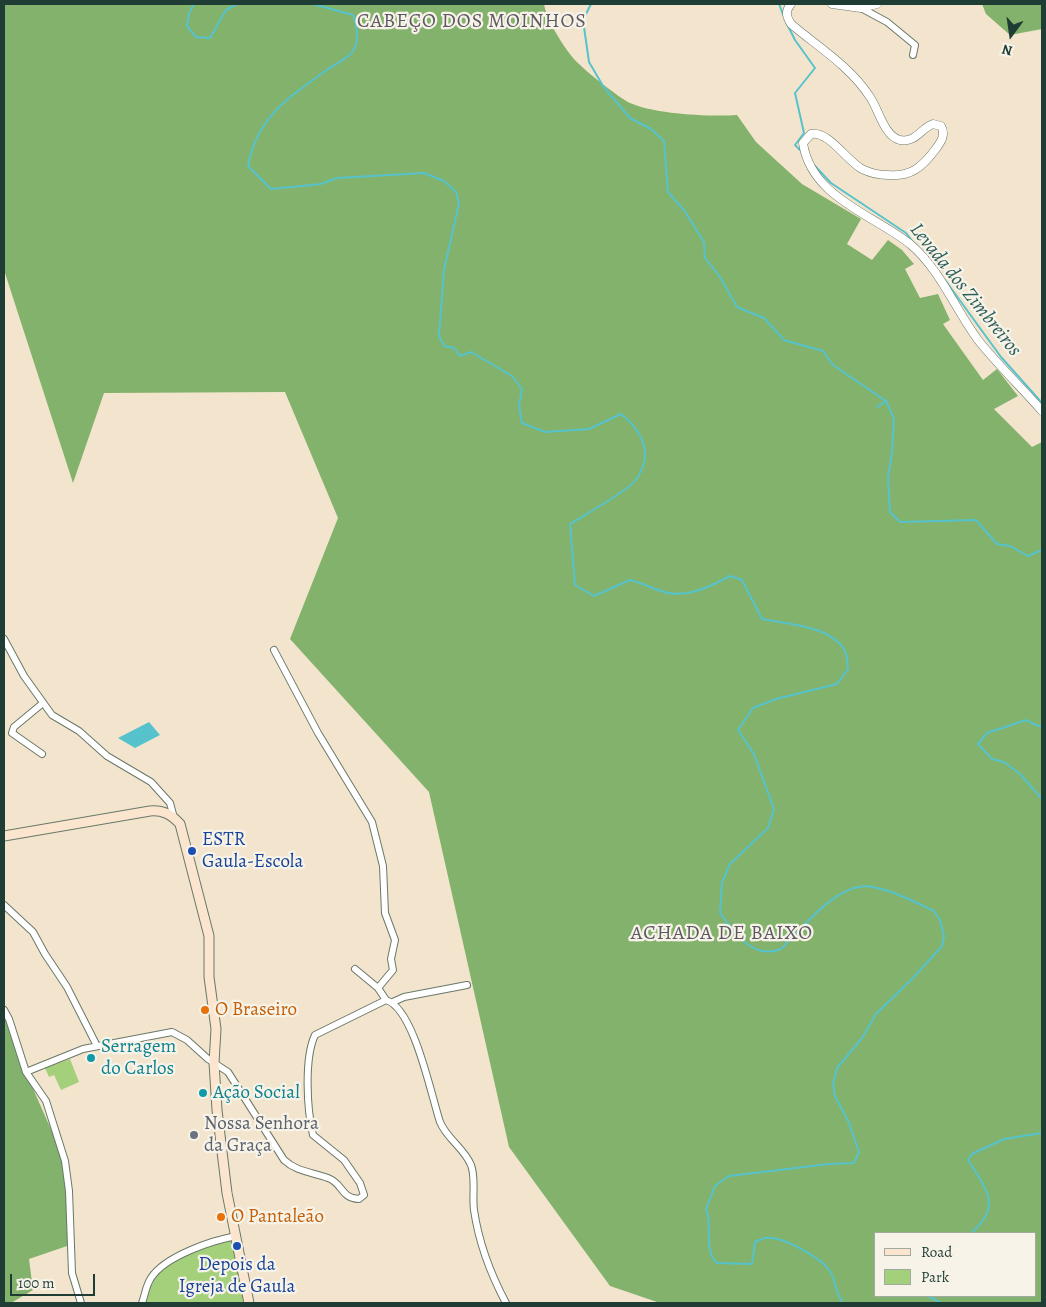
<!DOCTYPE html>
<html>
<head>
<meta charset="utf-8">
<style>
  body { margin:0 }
  #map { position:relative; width:1046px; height:1307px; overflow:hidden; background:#f3e5cd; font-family:Alegreya,serif }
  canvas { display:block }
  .frame { position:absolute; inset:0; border:5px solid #1f3d34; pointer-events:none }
  .legend { position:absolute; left:874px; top:1232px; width:162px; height:65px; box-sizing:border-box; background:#f7f3e8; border:1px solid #a1aaa0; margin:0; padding:6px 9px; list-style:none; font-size:15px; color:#1f3d34 }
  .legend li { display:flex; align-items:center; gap:10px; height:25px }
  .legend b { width:25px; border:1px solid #a1aaa0 }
  .north { position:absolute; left:986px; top:10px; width:50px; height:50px; -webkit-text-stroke:4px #f7f3e8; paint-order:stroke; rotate:194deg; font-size:14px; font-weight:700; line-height:20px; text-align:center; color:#1f3d34 }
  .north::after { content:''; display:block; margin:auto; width:18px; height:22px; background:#1f3d34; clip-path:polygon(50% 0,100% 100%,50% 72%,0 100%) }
  .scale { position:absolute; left:10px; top:1274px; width:85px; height:22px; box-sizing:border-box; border:2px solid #1f3d34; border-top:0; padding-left:6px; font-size:15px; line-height:18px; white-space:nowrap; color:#1f3d34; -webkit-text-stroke:4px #f7f3e8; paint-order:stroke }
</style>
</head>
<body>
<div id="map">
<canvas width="1046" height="1307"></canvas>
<div class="frame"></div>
<ul class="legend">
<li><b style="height:6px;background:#fbe5cf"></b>Road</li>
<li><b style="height:14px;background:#a4d07c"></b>Park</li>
</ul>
<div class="north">N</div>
<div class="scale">100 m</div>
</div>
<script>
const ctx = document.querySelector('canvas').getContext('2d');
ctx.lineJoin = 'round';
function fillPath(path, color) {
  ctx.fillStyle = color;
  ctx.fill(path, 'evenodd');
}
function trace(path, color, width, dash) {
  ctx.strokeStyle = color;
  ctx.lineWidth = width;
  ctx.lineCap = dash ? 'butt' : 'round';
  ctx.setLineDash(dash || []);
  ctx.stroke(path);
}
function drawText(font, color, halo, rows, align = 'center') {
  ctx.font = font + ' Alegreya,serif';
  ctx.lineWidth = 4.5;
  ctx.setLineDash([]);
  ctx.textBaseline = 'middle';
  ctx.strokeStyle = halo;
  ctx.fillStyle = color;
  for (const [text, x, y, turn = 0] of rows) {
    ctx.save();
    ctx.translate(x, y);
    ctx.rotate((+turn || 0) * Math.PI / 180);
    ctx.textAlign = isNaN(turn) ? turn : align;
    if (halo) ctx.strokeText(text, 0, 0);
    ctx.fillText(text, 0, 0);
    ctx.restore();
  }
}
fillPath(new Path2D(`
  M70 1059 79 1082 61 1090 54 1075 49 1077 45 1068Z
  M237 1236 249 1303H142C144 1297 145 1290 148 1285 160 1258 210 1241 237 1236Z`), '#a4d07c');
fillPath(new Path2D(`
  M4 4H544C546 19 566 52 578 63 588 73 618 97 630 103 654 114 710 117 737 115L756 142 802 184 861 219 847 244 872 260 888 240 902 250 914 264 905 269 920 298 938 294 950 320 943 324 983 380 997 369 1018 396 994 409 1032 447 1042 442V1303H660L610 1286 509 1147 429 792 290 639 338 518 285 392 104 393 73 483 4 270ZM875 1233H1035V1296H875Z
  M982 4H1042V29L1010 35 986 14Z
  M4 1009 26 1073 65 1161 70 1245 29 1259 33 1290 11 1303H4Z`), '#83b26c');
fillPath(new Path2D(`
  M149 722 160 735 135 748 118 738Z`), '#56c3cc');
trace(new Path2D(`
  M194 4 189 13 187 26 196 37 210 38 226 10 237 4
  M313 4 353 15C357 26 360 40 353 51 349 58 335 64 328 69 290 97 257 116 248 166L271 189 321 184 337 178 424 173 444 181 456 192 459 203 444 270 439 336 444 346 454 348 460 356 471 352 512 376 522 389 519 406 522 423 545 432 589 429 621 414C644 432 654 456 635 481 627 491 583 516 570 524L575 585 594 596 630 580C643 583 655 590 668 593 690 597 711 586 730 576L742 580 762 619C787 624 836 626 846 654 848 658 847 664 848 669L837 684 776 699 753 708 738 730 754 754 774 809 768 828 730 864 722 883 720 913C735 933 752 960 781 949 802 928 840 879 873 887 894 891 915 902 934 911L940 920 944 936 942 946 913 978 876 1014 862 1038 837 1068 833 1085 835 1096 849 1123 859 1152 854 1163 829 1164 729 1176 715 1186 706 1209C713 1225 703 1250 717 1263L752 1264 755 1242C759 1240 763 1238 766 1238 783 1236 821 1258 830 1271 836 1281 835 1293 843 1303
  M591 4 583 20 589 62 603 86 630 118 651 129 664 141 668 192 684 210 704 242 705 258 720 277 737 307 764 318 784 340 823 351 833 365 886 401 894 419 892 452 888 478 890 512 900 522 976 520 997 544 1010 546 1028 556 1042 550
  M779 4 784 17
  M786 22 795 40 815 68 795 93 804 133 795 145 800 150
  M814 165 831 183 906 233 913 242
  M945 280 1001 357 1042 403
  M877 407 886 401
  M1042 726H1038L1026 720 987 733 978 744 992 759 1004 762 1020 774 1042 799
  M971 1233C1003 1206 986 1189 968 1160L972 1154 1004 1139 1042 1133
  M928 1296 941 1303`), '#56c3cc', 2);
const minor = new Path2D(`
  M861 8 887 22 915 45 913 55
  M4 639 24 676 52 715 79 731 107 756 151 782 170 803 174 818
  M274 650 318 733 372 822 383 866 385 913 395 940 391 959 393 970 378 988
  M42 754 12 733 14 727 43 703
  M4 905 33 932 45 954 67 987 97 1046
  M355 969 378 988 386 1000
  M393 1002 404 997 467 985
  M4 1010 9 1019 26 1072 46 1101 65 1161 69 1191 72 1273 81 1303
  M26 1072 83 1049 172 1032 187 1040 208 1059 228 1072 284 1160C297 1172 312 1172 328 1178 343 1183 340 1198 359 1199L364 1195 360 1183 344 1160 313 1135C307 1110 304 1058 315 1035L386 1000C414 1008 431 1095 440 1122 447 1139 464 1148 471 1165 476 1178 472 1196 474 1210 479 1244 490 1273 506 1303
  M142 1303C145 1295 146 1285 151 1278 165 1256 213 1240 237 1236`);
const tertiary = new Path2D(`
  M791 4C785 11 786 16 791 24 818 47 850 66 870 97 879 110 884 136 900 140 916 143 921 128 933 124L941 126C946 135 941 142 935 150 922 167 911 177 888 175 879 175 870 173 862 169 847 161 828 130 811 134L803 143C811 197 872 214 910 244 940 269 955 309 978 340 998 365 1021 387 1042 411
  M832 4 861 8 877 4`);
const secondary = new Path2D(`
  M4 836 150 811C163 810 171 814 180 824L209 936V977L216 1029 214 1063 217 1110 227 1193 249 1303`);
trace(minor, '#69786a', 8);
trace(tertiary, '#69786a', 9);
trace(secondary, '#69786a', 11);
trace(minor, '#fff', 6);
trace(tertiary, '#fff', 8);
trace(secondary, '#fbe5cf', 9);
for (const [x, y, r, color] of [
  [192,851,5,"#1a4fb4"],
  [205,1010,5,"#e8710a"],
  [91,1058,5,"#0f9aa8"],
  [203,1093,5,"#0f9aa8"],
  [194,1135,5,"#6b7280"],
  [221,1217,5,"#e8710a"],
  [237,1246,5,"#1a4fb4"]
]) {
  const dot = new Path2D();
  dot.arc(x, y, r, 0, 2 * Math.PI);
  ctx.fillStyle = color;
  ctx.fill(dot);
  trace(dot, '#f7f3e8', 2);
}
drawText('19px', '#164399', '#f7f3e8', [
  ["ESTR",202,840],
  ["Gaula-Escola",202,862],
  ["Depois da",237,1265,"center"],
  ["Igreja de Gaula",237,1287,"center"]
], 'left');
drawText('19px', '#c56008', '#f7f3e8', [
  ["O Braseiro",215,1010],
  ["O Pantaleão",231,1217]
], 'left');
drawText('19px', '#0d838f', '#f7f3e8', [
  ["Serragem",101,1047],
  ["do Carlos",101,1069],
  ["Ação Social",213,1093]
], 'left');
drawText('19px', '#5b616d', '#f7f3e8', [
  ["Nossa Senhora",204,1124],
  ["da Graça",204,1146]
], 'left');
ctx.letterSpacing = '1px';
drawText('20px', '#5e5a64', '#f7f3e8', [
  ["CABEÇO DOS MOINHOS",472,22],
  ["ACHADA DE BAIXO",722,934]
]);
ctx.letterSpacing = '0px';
drawText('italic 20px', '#2d5e5a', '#f7f3e8', [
  ["Levada dos Zimbreiros",965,290,51]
]);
</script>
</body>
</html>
